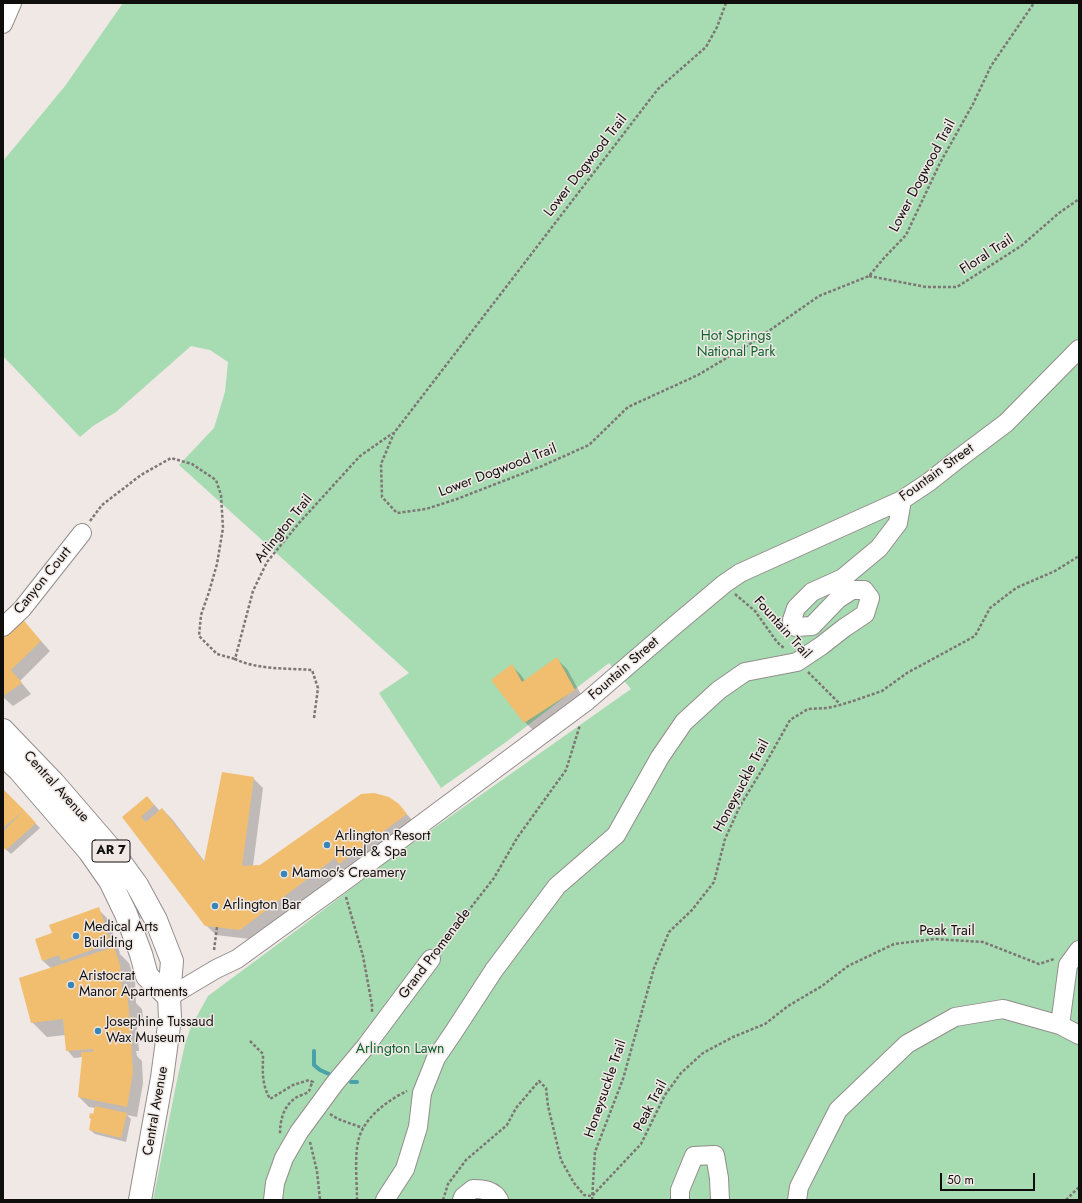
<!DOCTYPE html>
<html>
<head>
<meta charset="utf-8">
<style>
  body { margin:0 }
  #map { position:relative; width:1082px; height:1203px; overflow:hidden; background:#efe8e5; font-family:Jost,sans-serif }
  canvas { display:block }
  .frame { position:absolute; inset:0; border:4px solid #100e0d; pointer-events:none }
  .scale { position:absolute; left:940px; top:1173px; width:95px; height:18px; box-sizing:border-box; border:2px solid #100e0d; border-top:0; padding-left:5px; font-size:12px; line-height:14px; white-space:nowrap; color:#100e0d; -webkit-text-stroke:3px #efe8e5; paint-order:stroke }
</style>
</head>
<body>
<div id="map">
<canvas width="1082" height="1203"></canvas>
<div class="frame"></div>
<div class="scale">50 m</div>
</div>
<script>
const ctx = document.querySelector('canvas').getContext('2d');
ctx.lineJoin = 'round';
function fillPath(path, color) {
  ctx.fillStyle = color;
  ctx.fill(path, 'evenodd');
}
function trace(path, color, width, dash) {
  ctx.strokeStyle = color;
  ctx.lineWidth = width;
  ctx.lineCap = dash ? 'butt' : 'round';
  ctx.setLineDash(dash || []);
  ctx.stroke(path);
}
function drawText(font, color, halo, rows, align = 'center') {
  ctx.font = font + ' Jost,sans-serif';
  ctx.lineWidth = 3;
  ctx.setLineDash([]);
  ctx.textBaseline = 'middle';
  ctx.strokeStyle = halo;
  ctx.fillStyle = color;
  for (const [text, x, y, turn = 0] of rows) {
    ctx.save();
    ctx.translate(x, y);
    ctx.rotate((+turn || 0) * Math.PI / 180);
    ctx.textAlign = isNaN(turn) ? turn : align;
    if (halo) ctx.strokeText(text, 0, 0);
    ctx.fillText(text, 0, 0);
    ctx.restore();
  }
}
fillPath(new Path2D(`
  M123 3H1079V1200H153L176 1085 185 1044 191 1027 208 996 301 927 390 859 631 689 609 663 506 742 441 788 379 693 409 673 179 465 214 428 225 392 228 362 210 350 191 346 116 412 93 426 80 437 3 356V161L65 86Z`), '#a7dbb1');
fillPath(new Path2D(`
  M21 619 50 651 20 681 31 694 13 706 3 697V636Z
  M557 659 567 669 584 700 535 732 525 722 511 665 521 675 525 681Z
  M253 778 263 788 253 866H260L398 805 416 824 349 873 345 869 250 939 216 935 206 925 124 817 147 797 160 811 162 809 172 819 205 862Z
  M3 791 40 828 11 854 3 847Z
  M98 909 108 919 120 953H119L129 963 135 981 136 1003 142 1009 144 1026H137L139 1051H136L137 1056 142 1061 143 1083 137 1117 127 1115 131 1119 126 1142 95 1134 90 1130 92 1120 90 1118 94 1115 95 1108 89 1107 79 1097 83 1057 74 1058 67 1050 66 1035 47 1037 32 1022 52 969 43 961 53 933Z`), '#0003');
trace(new Path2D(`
  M314 1051V1065L320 1070 329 1074
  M351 1082H357`), '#49a2aa', 4);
fillPath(new Path2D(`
  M21 617 41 641 11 670 22 683 3 696V634Z
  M557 657 575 690 524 723 491 680 512 664 522 682Z
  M222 772 254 777 242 866 260 865 361 794 374 793 389 797 399 804 407 814 339 864 335 858 240 930 205 926 122 817 147 796 154 805 141 817 146 822 162 808 204 862Z
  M3 789 24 810 36 823 6 850 3 847V832L22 812 3 828Z
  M99 907 111 943 61 961 59 955 42 961 35 939 52 933 49 925Z
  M114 947 120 965 122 991 123 993H127L129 1011 133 1072 127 1107 78 1097 82 1057H81V1052H93V1049L66 1051 63 1019 31 1023 19 978Z
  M95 1106 127 1113 121 1138 89 1130 91 1118H89L90 1113 93 1114Z`), '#f0be6e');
const minor = new Path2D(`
  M3 24 12 3
  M3 627 22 609 82 533
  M169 997 216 969 237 959 342 883 587 701 674 626 724 584 740 573 902 500 929 482 958 459 1006 423 1079 349
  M1060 1025 1068 965 1079 950
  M273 1200 275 1183 284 1158 299 1132 335 1083 366 1046 431 959
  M385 1200 405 1169 418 1127 422 1093 436 1058 453 1033 494 970 557 886 616 835 660 757 684 722 719 690 745 672 797 662 821 646 844 628 865 614 870 598 864 590H852L838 599 812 626 796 627 792 620 796 608 812 592 843 578 879 548 898 523 902 500
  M462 1200 463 1197 473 1189C483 1189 494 1190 499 1200
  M680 1200V1190L694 1156 715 1155 719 1178 720 1200
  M797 1200 799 1187 838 1110 907 1044 955 1017 1003 1009 1060 1025 1079 1035`);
const major = new Path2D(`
  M3 730 53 782 110 848 137 885 156 920 172 961 169 997 170 1018 162 1078 140 1200
  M3 755 19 770 89 851 110 881 126 914 141 954 147 976 169 997`);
trace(minor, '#938d8b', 20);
trace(major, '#938d8b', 24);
trace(new Path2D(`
  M726 3 717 27 706 47 658 89 394 433 381 464 382 497 397 513 426 509 457 499 542 466 589 445 628 407 698 375 750 344 819 296 869 276 884 258 906 235 940 163 973 104 991 66 1034 3
  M869 276 926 287H957L1021 246 1059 213 1079 199
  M90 521 102 505 141 475 171 458 192 464 216 480 221 495 223 528 217 564 209 592 201 615 199 636 217 654 235 659
  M735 594 755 611 777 642 785 649
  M808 672 840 704
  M314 718 318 688 312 670C287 668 258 670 235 659L253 591 267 562 299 523 360 456 393 433
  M346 897 363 956 372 1005V1013
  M440 947 494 878 517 838 566 770 580 725
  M214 950 217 927
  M250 1041 263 1054C263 1071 261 1083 270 1099L293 1085 309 1080 313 1082C311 1084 310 1089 309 1091 306 1094 301 1095 297 1097 284 1105 280 1119 280 1134
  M330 1114 338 1119 363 1128
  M310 1142 317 1171 320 1200
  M357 1200C357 1181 354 1155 359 1138 365 1117 388 1100 407 1091
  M443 1200 448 1184 466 1160 507 1125 516 1108 539 1081 546 1088 548 1106 561 1160 574 1183 584 1195 592 1196 641 1144 665 1095 681 1073 703 1053 733 1037 765 1024 788 1006 822 986 848 966 894 944 934 939 983 942 1039 964 1054 959
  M592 1200 595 1152 623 1079 654 968 669 932 692 910 714 882 725 839 740 806 763 768 790 720 808 709 828 708 840 705 853 701 882 691 907 673 975 636 990 608 1016 588 1055 571 1079 556
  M1066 1200 1079 1187`), '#7c7775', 2.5, [3, 2]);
trace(minor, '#fff', 18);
trace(major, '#fff', 22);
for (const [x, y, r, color] of [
  [327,845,4,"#3885b8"],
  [284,874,4,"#3885b8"],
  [215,906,4,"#3885b8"],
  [76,936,4,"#3885b8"],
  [71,985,4,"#3885b8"],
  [98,1031,4,"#3885b8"]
]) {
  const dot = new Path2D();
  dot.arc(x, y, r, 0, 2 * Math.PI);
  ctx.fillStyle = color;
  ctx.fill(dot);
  trace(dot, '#efe8e5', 1.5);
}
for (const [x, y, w] of [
  [111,851,38]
]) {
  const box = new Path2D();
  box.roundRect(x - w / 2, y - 11, w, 22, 3);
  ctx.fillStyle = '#efe8e5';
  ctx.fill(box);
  trace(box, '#100e0d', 1);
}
drawText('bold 13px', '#100e0d', null, [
  ["AR 7",111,851]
]);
drawText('14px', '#100e0d', '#efe8e5', [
  ["Lower Dogwood Trail",586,166,-52],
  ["Lower Dogwood Trail",923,176,-62],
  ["Floral Trail",987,255,-33],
  ["Lower Dogwood Trail",498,471,-21],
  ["Fountain Street",937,473,-36],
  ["Arlington Trail",284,529,-51],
  ["Canyon Court",43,581,-51],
  ["Fountain Trail",782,628,48],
  ["Fountain Street",624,669,-41],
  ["Honeysuckle Trail",742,786,-62],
  ["Central Avenue",56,787,48],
  ["Peak Trail",947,932],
  ["Grand Promenade",435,954,-53],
  ["Honeysuckle Trail",606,1089,-71],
  ["Peak Trail",651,1106,-62],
  ["Central Avenue",156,1111,-80]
]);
drawText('14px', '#0c632e', '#efe8e5', [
  ["Hot Springs",736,337],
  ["National Park",736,353],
  ["Arlington Lawn",400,1050]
]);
drawText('14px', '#100e0d', '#efe8e5', [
  ["Arlington Resort",335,837],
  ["Hotel & Spa",335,853],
  ["Mamoo's Creamery",292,874],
  ["Arlington Bar",223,906],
  ["Medical Arts",84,928],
  ["Building",84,944],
  ["Aristocrat",79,977],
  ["Manor Apartments",79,993],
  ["Josephine Tussaud",106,1023],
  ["Wax Museum",106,1039]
], 'left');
</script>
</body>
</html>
